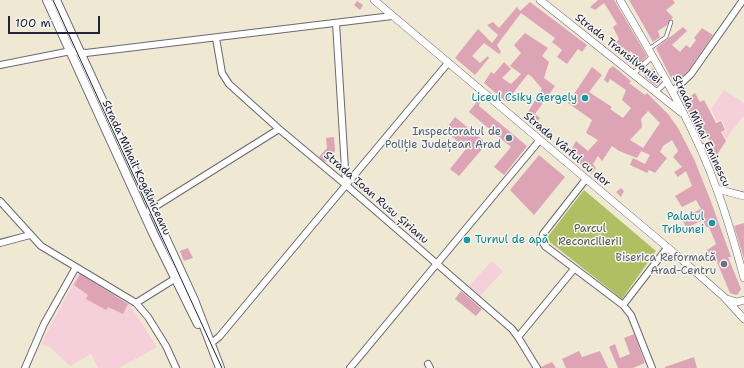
<!DOCTYPE html>
<html>
<head>
<meta charset="utf-8">
<style>
  body { margin:0 }
  #map { position:relative; width:744px; height:368px; overflow:hidden; background:#efe9d4; font-family:"Shantell Sans",sans-serif }
  canvas { display:block }
  .scale { position:absolute; left:8px; top:16px; width:92px; height:18px; box-sizing:border-box; border:2px solid #22223b; border-top:0; padding-left:5px; font-size:12px; line-height:14px; white-space:nowrap; color:#22223b; -webkit-text-stroke:3px #f6f6f2; paint-order:stroke }
</style>
</head>
<body>
<div id="map">
<canvas width="744" height="368"></canvas>
<div class="scale">100 m</div>
</div>
<script>
const ctx = document.querySelector('canvas').getContext('2d');
ctx.lineJoin = 'round';
function fillPath(path, color) {
  ctx.fillStyle = color;
  ctx.fill(path, 'evenodd');
}
function trace(path, color, width, dash) {
  ctx.strokeStyle = color;
  ctx.lineWidth = width;
  ctx.lineCap = dash ? 'butt' : 'round';
  ctx.setLineDash(dash || []);
  ctx.stroke(path);
}
function drawText(font, color, halo, rows, align = 'center') {
  ctx.font = font + ' "Shantell Sans",sans-serif';
  ctx.lineWidth = 3;
  ctx.setLineDash([]);
  ctx.textBaseline = 'middle';
  ctx.strokeStyle = halo;
  ctx.fillStyle = color;
  for (const [text, x, y, turn = 0] of rows) {
    ctx.save();
    ctx.translate(x, y);
    ctx.rotate((+turn || 0) * Math.PI / 180);
    ctx.textAlign = isNaN(turn) ? turn : align;
    if (halo) ctx.strokeText(text, 0, 0);
    ctx.fillText(text, 0, 0);
    ctx.restore();
  }
}
fillPath(new Path2D(`
  M724 90 744 103V115L726 139 723 132 727 130 721 119 717 121 711 109Z
  M492 261 503 271 480 296 469 286Z
  M79 272 130 305 157 347 119 368H98L91 354 70 366 50 347 41 344Z`), '#f5cfda');
fillPath(new Path2D(`
  M584 190 656 251 622 299 546 239Z`), '#b0bf61');
fillPath(new Path2D(`
  M598 0H614L647 56 640 63 631 51 628 53 623 47 619 49 614 44 619 39 613 27 617 24 608 9 604 3 595 10 590 7Z
  M629 0H673L675 3 666 10 673 17 667 25 658 31 660 37 653 42Z
  M357 1 363 5 360 10 354 5Z
  M530 2 587 45 582 52 578 49 567 64 557 57 562 50 552 42 555 38 521 13 497 45 501 52 499 54 484 43 472 56 480 63 488 56 489 58 475 75 455 58 478 29 492 43 498 35 487 25 493 22 499 28 517 7 520 11Z
  M683 27 687 31 672 45 680 52 686 45 690 48 696 40 694 38 702 28 713 35 688 71 676 82H673L656 48Z
  M525 33 548 48 542 56 549 62 544 78 555 86 535 114 540 118 534 125 525 117 542 89 532 77 528 74 506 102 484 83 491 72 494 74 504 62 511 69 502 78 511 84 521 74 510 66 521 53 514 45Z
  M613 66 631 81 629 83 645 95 647 93 668 114 678 128 694 159 710 199 731 257H728L741 289 738 294 736 295 730 293 714 255 706 260 703 257 708 252 707 250 716 244 709 227H706L703 220 686 228 682 218 701 209 696 200 682 207 675 196 692 186 686 171 678 177 674 172 682 167 673 157 678 151 672 140 663 146 660 152 667 158 655 173 649 170 647 173 630 165 633 158 645 164 650 155 641 151 643 148 637 158 619 151 612 146 602 161 598 156 593 164 596 168 591 174 569 154 576 141 588 151 598 140 586 133 592 120 568 103 592 67 602 75 589 92 612 107 610 109 623 118 631 108 622 100 626 90 610 79 608 83 604 80 609 69ZM648 111 660 123 643 148 630 140 642 127 641 119Z
  M653 68 661 82 656 86 644 76Z
  M695 93 700 102 704 100 716 123 721 121 725 130 721 132 726 141 712 162 706 149 712 145 713 142 709 140 700 124 695 126 684 101Z
  M481 96 479 106 527 146 504 175 494 167 511 147 469 112Z
  M455 117 484 141 480 146 483 148 459 176 450 169 466 149 445 130Z
  M334 137 335 151 325 162 319 157 327 148 326 138Z
  M539 155 565 177 534 215 510 190Z
  M621 188 624 191 621 197 616 192Z
  M744 223V259L734 226Z
  M188 248 193 258 184 261 180 251Z
  M80 274 128 304 123 314 108 307 106 310 86 299 88 295 74 285Z
  M461 291 482 309 476 316 455 299Z
  M634 334 645 363 633 368H618L609 347 615 344 620 358 630 354 624 338Z
  M579 351 582 357 600 351 608 368H566L562 359Z
  M694 357 697 368H665V367Z
  M552 362 556 368H541V367Z`), '#dda4b5');
const service = new Path2D(`
  M649 49 666 37 671 22
  M700 147 710 143`);
const pedestrian = new Path2D(`
  M633 74 653 56
  M656 92 667 81`);
const minor = new Path2D(`
  M336 23 346 185
  M216 38 222 73 229 84 279 129 346 185 512 329 518 337 537 368
  M0 65 71 51 86 53 392 16
  M673 91 691 74 743 0
  M586 179 543 234 542 241 545 246 623 305 667 248
  M0 201 41 246 136 303 148 317 166 346 176 368
  M145 213 279 129
  M0 243 30 235
  M136 303 176 278
  M623 305 631 315 652 368
  M518 337 574 269
  M210 344 219 337 448 63
  M428 364 430 368
  M25 368 44 324 76 267
  M350 368 539 141`);
const tertiary = new Path2D(`
  M374 0 673 252 724 297 744 319
  M540 0 682 113
  M620 0C655 61 694 124 717 190 728 219 736 249 744 278
  M717 189 744 196
  M727 299 737 302 744 300`);
const secondary = new Path2D(`
  M47 0 153 233 198 324
  M56 0 194 300 220 368`);
trace(service, '#6a6871', 4.5);
trace(pedestrian, '#6a6871', 6);
trace(minor, '#6a6871', 8);
trace(tertiary, '#6a6871', 8);
trace(secondary, '#6a6871', 10);
trace(service, '#fff', 3);
trace(pedestrian, '#fff', 4.5);
trace(minor, '#fff', 6);
trace(tertiary, '#fff', 7);
trace(secondary, '#fff', 8);
trace(new Path2D(`
  M53 0 222 368`), '#22223b', 1);
for (const [x, y, r, color] of [
  [585,98,4,"#0f9aa8"],
  [509,138,4,"#5c6f8a"],
  [712,223,4,"#0f9aa8"],
  [467,240,4,"#0f9aa8"],
  [724,264,4,"#6b7280"]
]) {
  const dot = new Path2D();
  dot.arc(x, y, r, 0, 2 * Math.PI);
  ctx.fillStyle = color;
  ctx.fill(dot);
  trace(dot, '#f6f6f2', 1.5);
}
drawText('11px', '#22223b', '#f6f6f2', [
  ["Strada Transilvaniei",618,49,38],
  ["Strada Mihai Eminescu",701,131,65],
  ["Strada Vârful cu dor",567,150,40],
  ["Strada Mihail Kogălniceanu",136,168,65],
  ["Strada Ioan Rusu Șirianu",376,198,41]
]);
drawText('11px', '#0d838f', '#f6f6f2', [
  ["Liceul Csiky Gergely",577,98],
  ["Palatul",704,217],
  ["Tribunei",704,230],
  ["Turnul de apă",475,240,"left"]
], 'right');
drawText('11px', '#4e5e75', '#f6f6f2', [
  ["Inspectoratul de",501,132],
  ["Poliție Județean Arad",501,145]
], 'right');
drawText('11px', '#545948', '#f6f6f2', [
  ["Parcul",590,229],
  ["Reconcilierii",590,242]
]);
drawText('11px', '#5b616d', '#f6f6f2', [
  ["Biserica Reformată",716,258],
  ["Arad-Centru",716,271]
], 'right');
</script>
</body>
</html>
